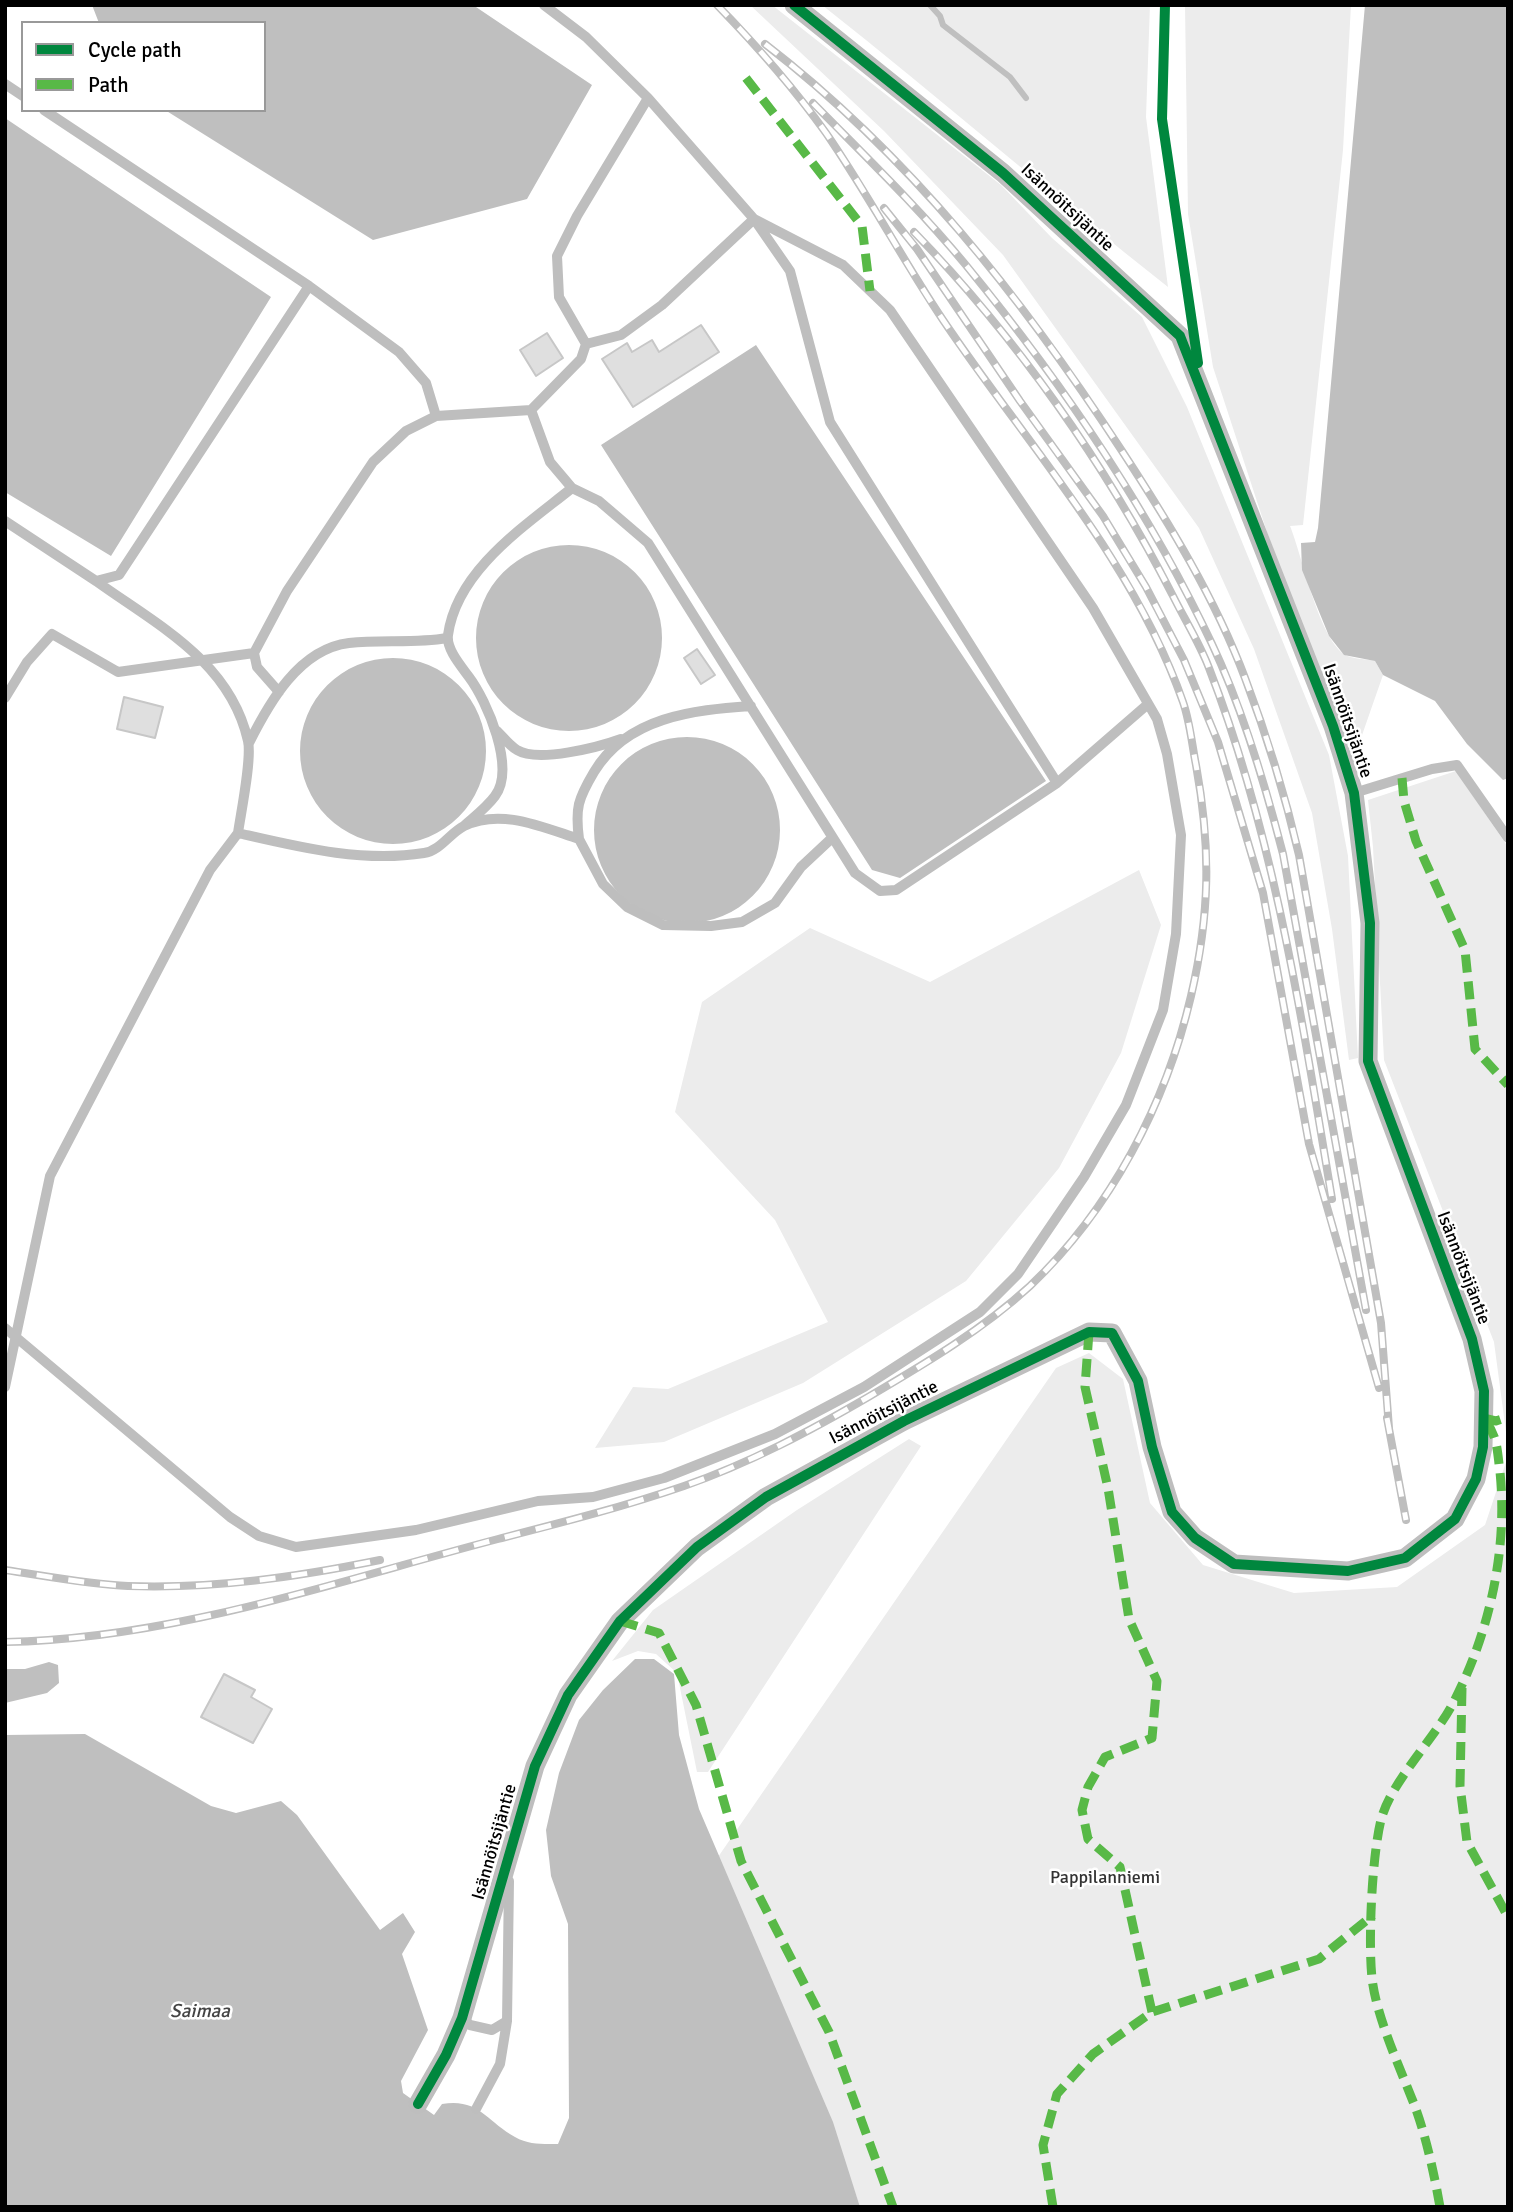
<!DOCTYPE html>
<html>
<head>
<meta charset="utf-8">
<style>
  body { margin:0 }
  #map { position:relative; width:1513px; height:2212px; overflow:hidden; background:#fff; font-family:Signika,sans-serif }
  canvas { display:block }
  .frame { position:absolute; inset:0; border:7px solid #000; pointer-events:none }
  .legend { position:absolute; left:21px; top:21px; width:245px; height:91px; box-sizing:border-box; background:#fff; border:2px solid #999; margin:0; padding:9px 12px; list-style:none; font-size:21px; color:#000 }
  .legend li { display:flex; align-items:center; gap:14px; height:35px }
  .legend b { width:35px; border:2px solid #999 }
</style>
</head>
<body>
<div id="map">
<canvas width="1513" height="2212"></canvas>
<div class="frame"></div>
<ul class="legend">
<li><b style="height:9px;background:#00873e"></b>Cycle path</li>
<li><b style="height:9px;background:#58b947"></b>Path</li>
</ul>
</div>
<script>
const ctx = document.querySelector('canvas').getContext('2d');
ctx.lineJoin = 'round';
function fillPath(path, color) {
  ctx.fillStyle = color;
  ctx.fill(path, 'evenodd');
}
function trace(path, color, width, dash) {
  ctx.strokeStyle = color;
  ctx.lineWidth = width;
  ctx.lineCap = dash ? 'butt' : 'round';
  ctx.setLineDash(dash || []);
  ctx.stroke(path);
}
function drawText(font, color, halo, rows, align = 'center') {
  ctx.font = font + ' Signika,sans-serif';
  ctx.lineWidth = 5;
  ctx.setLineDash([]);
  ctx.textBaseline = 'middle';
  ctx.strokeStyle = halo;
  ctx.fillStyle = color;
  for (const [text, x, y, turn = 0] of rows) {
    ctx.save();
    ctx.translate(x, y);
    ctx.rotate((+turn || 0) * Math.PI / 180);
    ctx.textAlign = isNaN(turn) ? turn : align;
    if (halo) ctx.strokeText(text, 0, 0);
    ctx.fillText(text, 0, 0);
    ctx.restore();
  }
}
fillPath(new Path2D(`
  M750 5H772L1001 185 1052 238 1142 317 1187 407 1329 755 1348 856 1358 1058 1349 1060 1332 929 1312 813 1254 649 1199 528 1003 255 884 131Z
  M822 5H1150L1146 117 1168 287C1051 195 939 97 822 5Z
  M1185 5H1351L1343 150 1303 525 1290 526C1302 555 1318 636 1344 654 1351 659 1367 659 1375 661L1383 675 1354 758 1335 718 1267 532 1213 367 1188 214Z
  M1456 771 1508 847V1447L1494 1342 1384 1060 1373 847 1368 800Z
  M1139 870 1161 925 1121 1053 1059 1168 966 1281 803 1383 664 1442 595 1448 633 1387 668 1389 828 1322 775 1220 675 1112 702 1002 810 928 930 982Z
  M1089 1353 1123 1379 1150 1503 1203 1565 1294 1593 1397 1587 1485 1525 1508 1456V2207H860C821 2086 767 1974 718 1857L1056 1368Z
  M909 1439 921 1446 708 1772H697L677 1673 656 1654 638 1651 612 1661 653 1610 797 1510Z`), '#ececec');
fillPath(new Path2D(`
  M92 5H473L592 85 527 199 373 240 165 110H264V23H99Z
  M1365 5H1508V778L1503 780 1467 744 1435 701 1383 675 1375 661 1344 655 1329 636 1302 570 1301 543 1315 542 1318 528Z
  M5 118 271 297 111 556 5 492Z
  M756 345 1046 781 900 878 872 870 601 445Z
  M476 638a93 93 0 1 1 186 0a93 93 0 1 1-186 0Z
  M300 751a93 93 0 1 1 186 0a93 93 0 1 1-186 0Z
  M594 830a93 93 0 1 1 186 0a93 93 0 1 1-186 0Z
  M635 1659H654L674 1674 679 1735 699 1809 833 2122 860 2207H5V1735L85 1734 211 1806 236 1813 281 1801 297 1815 380 1930 403 1913 415 1932 402 1954 428 2030 401 2081 403 2093 434 2115 442 2104C479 2098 486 2121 515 2137 529 2145 543 2144 558 2144L569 2118 568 1924 551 1876 546 1830 559 1773 579 1720 603 1690Z
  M49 1662 58 1665 59 1683 47 1693 5 1703V1669H25Z`), '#bfbfbf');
trace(new Path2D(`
  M930 5 940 16 943 25 1010 77 1026 98`), '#bfbfbf', 6);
const building = new Path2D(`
  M701 325 719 352 633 407 602 359 627 343 632 352 652 340 659 352Z
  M547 333 563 358 536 376 520 350Z
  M697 649 715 675 701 684 684 658Z
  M124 697 163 707 155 738 117 729Z
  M224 1674 255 1690 251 1697 272 1709 253 1743 201 1717Z`);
fillPath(building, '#dfdfdf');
trace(building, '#c7c7c7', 2);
trace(new Path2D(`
  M5 84 23 96
  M309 286 399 352 426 383 436 416 531 410 550 462 572 488 599 501 648 543 855 873 880 891 896 890 1057 783 830 422 790 271 754 219 648 98 586 37 544 5
  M531 410 581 359 586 344 559 297 557 256 577 216 648 98
  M5 521 96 581 119 575 309 286 44 110
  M96 581C157 625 230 661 248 741 252 759 241 812 238 833
  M279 692 257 667 254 653 287 591 373 462 406 431 436 416
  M5 698 27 662 52 634 118 672 254 653
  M497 731C503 737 510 746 517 750 538 763 599 747 621 739
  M249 743C269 703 299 649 349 643 382 639 414 644 447 638
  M1057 783 1148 704
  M1354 793 1432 769 1457 765 1508 838
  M464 826C474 817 487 807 495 796 516 768 487 701 469 677 461 666 446 649 448 635 457 570 525 526 572 488
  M579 839C575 808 578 799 594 772 627 717 693 710 751 706
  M5 1328 230 1517 259 1536 296 1547 416 1530 538 1501 593 1497 664 1478 775 1434 864 1387 980 1312 1018 1274 1084 1177 1126 1105 1163 1010 1176 934 1181 835 1167 754 1157 719 1093 608 890 310 843 265 754 219 662 305 621 335 586 344
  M5 1387 50 1176 210 870 238 833C299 847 362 863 424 853 440 851 450 833 464 826 501 808 542 827 579 839L603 884 627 907 663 925 711 926 742 922 775 903 801 867 832 838
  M462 2018 470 2025 492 2030 507 2021
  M476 2109 500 2064 507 2021 509 1881`), '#bebebe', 10);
trace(new Path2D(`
  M418 2104 446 2055 462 2018 535 1766 568 1695 620 1621 697 1547 766 1497 904 1421 1089 1332 1112 1333 1138 1381 1152 1447 1172 1512 1195 1538 1234 1564 1348 1571 1405 1558 1455 1519 1476 1479 1483 1447 1484 1391 1472 1339 1368 1061 1370 923 1354 793 1333 726 1180 336 1003 173 794 5`), '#bebebe', 19);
const rail = new Path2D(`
  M765 44C910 156 1023 299 1122 451 1169 523 1215 598 1245 678 1267 736 1285 795 1299 855L1381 1323 1389 1428
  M813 103C864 155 918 207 965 264 1060 380 1148 508 1212 644 1243 710 1265 784 1283 854L1366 1310
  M884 208 917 249 1020 401 1103 516 1146 587 1184 660 1218 742 1263 893 1309 1144 1379 1388
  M914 232C1017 338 1106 465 1173 596 1185 620 1200 644 1209 668 1275 838 1302 1020 1332 1199
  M1387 1418 1406 1520
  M5 1570C46 1576 87 1584 128 1586 214 1589 297 1577 380 1560
  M5 1642C173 1639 337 1581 498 1539 560 1523 623 1507 684 1486 750 1463 810 1431 870 1396 926 1363 982 1330 1030 1286 1111 1209 1166 1104 1191 996 1210 914 1211 848 1196 765 1192 745 1190 722 1183 702 1134 561 1025 442 943 320 902 259 868 194 826 133 793 87 757 46 717 5`);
trace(rail, '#bebebe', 8);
trace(rail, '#fff', 5, [16]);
trace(new Path2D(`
  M746 78 862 226 870 291
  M1402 778 1404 801 1416 841 1465 950 1475 1049 1508 1085
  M1089 1332 1085 1387 1108 1488 1129 1619 1157 1681 1152 1738 1105 1757 1088 1787 1082 1810 1088 1839 1120 1867 1152 2012
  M1483 1418 1496 1421 1508 1417
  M620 1621 659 1633 696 1705 741 1861 829 2032 893 2207
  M1462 1688 1460 1786 1467 1842 1508 1917
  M1053 2207 1043 2145 1057 2094 1093 2054 1152 2012 1319 1959 1373 1915
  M1440 2207C1434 2173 1426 2136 1414 2104 1400 2068 1376 2016 1372 1978 1368 1941 1372 1856 1381 1820 1390 1784 1432 1741 1451 1707 1489 1636 1508 1551 1500 1472 1497 1450 1498 1435 1483 1418`), '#58b947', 9, [18, 9]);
trace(new Path2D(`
  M1165 5 1162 119 1198 363
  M418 2104 446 2055 462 2018 535 1766 568 1695 620 1621 697 1547 766 1497 904 1421 1089 1332 1112 1333 1138 1381 1152 1447 1172 1512 1195 1538 1234 1564 1348 1571 1405 1558 1455 1519 1476 1479 1483 1447 1484 1391 1472 1339 1368 1061 1370 923 1354 793 1333 726 1180 336 1003 173 794 5`), '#00873e', 10);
drawText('18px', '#000', '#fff', [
  ["Isännöitsijäntie",1067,208,43],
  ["Isännöitsijäntie",1347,721,71],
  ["Isännöitsijäntie",1463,1268,69],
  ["Isännöitsijäntie",884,1413,-27],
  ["Isännöitsijäntie",495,1842,-74]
]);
drawText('18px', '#333', '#fff', [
  ["Pappilanniemi",1105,1878]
]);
drawText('italic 19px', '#444', '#fff', [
  ["Saimaa",200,2012]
]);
</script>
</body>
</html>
